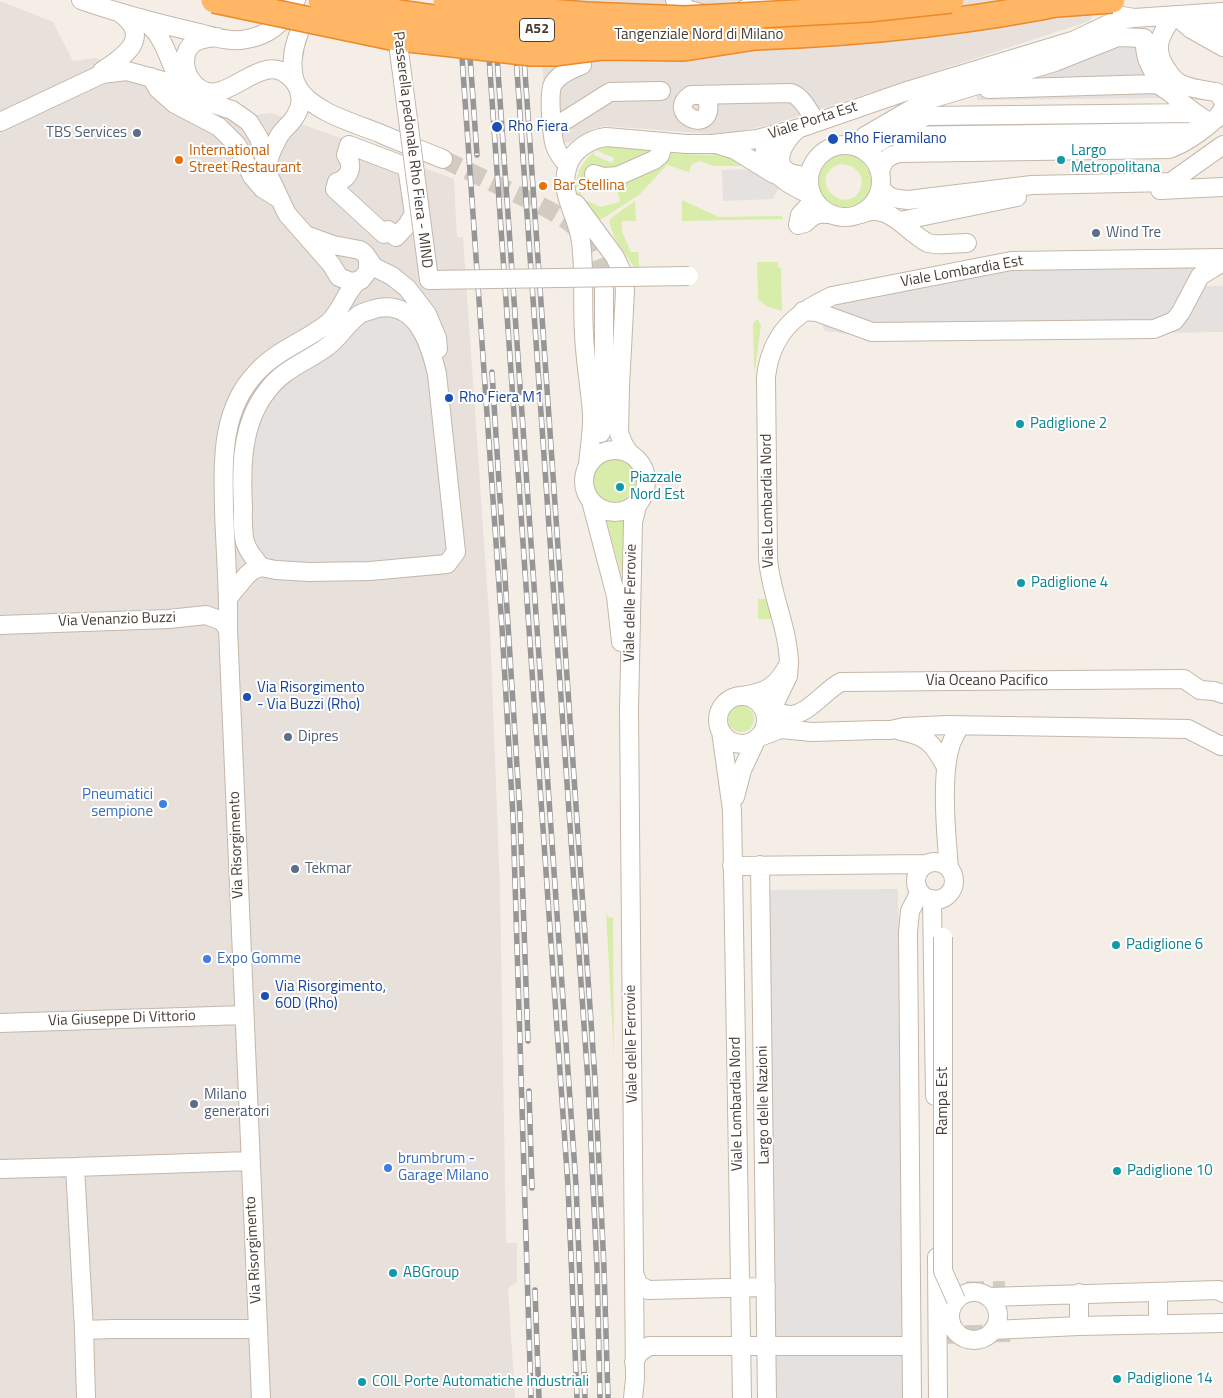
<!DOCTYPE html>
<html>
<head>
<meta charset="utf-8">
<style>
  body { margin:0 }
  canvas { display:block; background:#f5eee6 }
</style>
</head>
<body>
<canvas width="1223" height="1398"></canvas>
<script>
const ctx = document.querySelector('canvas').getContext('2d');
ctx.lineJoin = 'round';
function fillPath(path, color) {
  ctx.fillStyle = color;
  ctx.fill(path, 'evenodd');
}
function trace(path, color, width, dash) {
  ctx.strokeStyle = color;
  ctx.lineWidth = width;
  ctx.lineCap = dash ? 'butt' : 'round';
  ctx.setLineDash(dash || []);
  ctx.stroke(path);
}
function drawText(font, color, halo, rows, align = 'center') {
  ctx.font = font + ' "Titillium Web",sans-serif';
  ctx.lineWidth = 4;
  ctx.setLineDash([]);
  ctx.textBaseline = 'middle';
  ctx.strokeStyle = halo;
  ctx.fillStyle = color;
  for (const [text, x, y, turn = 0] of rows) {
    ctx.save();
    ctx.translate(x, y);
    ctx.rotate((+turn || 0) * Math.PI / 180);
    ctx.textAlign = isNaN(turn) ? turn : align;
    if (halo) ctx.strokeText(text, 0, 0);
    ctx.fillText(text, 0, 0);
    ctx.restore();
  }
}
fillPath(new Path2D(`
  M538 0H1097L1098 6 1090 21 774 124 734 132 714 134 605 126 589 130 571 142 548 145Z
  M0 1 53 22 73 61 96 58 198 115 238 117 271 113 454 179 457 237H463L490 629 500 889 506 1243H517V1282L508 1288 515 1398H0Z`), '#e7e0db');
fillPath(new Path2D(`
  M610 146 646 150 651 152 615 172 591 167 586 181H583L579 177V190L583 199 601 207 620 202 615 180 670 153 707 155 719 153 728 154 778 183 776 186 743 166H714L700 161 692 164 689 172 667 165 639 195 600 220C595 216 589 212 585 207 569 186 577 166 595 151L594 155 612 163 614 158 596 150Z
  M839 153C879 152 883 206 845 209 838 210 830 207 824 201 806 184 818 160 839 153ZM840 164C854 164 867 175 860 190 845 218 804 178 840 164Z
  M682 200 719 217 782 216 783 219 682 221Z
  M635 201 636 221H622V232L631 252H638L640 276 615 239 609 222 611 218Z
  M757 262H778V267L781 268 782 311 766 306 758 299Z
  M757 319 761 325 755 370H754L753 324Z
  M592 480a22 22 0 1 1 44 0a22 22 0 1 1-44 0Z
  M606 519 615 521 626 520 628 599Z
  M758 599H767L773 619H758Z
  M728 719a13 13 0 1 1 26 0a13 13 0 1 1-26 0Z
  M606 912 608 917 613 918 614 1058Z`), '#d8edaa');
fillPath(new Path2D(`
  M1145 35 1166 98 977 100 975 83Z
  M744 169 752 171 779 188 773 199 723 201 722 170Z
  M1210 266 1201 286H1223V332L872 337 825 331 817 314 826 309 845 302 1000 271 1019 269Z
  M363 307 424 325 451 575 286 583 244 573 240 526 243 433 304 356Z
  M898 889 904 1398H774L768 890Z`), '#e5e1de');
trace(new Path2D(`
  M443 159C466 170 489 181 512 192 539 205 571 217 589 242 599 256 602 273 604 289
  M939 1291 1005 1290
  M938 1335 1010 1333`), '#d2cbc2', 18, [18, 9]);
const minor = new Path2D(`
  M81 0C118 13 156 23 195 32 212 36 230 43 247 39 270 35 286 20 296 0
  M675 0 689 10 705 14
  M745 9 773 0
  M1122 16 1134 18 1223 12
  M1173 16C1160 36 1152 48 1167 70 1171 76 1174 81 1181 84 1191 89 1204 90 1216 92L1219 94 1223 101
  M1176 16 1191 29 1223 47
  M1192 17 1210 23 1223 31
  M143 21C168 35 168 69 186 89
  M299 33C293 48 289 70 297 86 310 111 354 123 379 133 400 142 421 150 443 159
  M217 37C204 38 190 40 186 54 184 63 186 73 191 80 220 121 258 46 290 77 301 87 304 103 296 115 292 123 284 128 279 136 274 145 270 154 267 164
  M102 71C124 57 153 37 120 13
  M151 77 158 89 175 104 219 127 237 145 252 176 262 188 278 198
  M988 89 1154 84 1159 85 1169 92
  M708 103C713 136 664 113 691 95L791 93C803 97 809 112 816 122
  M0 122 102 74 127 71 174 84 201 100 232 110 249 122 259 138 269 176 287 214 331 264 339 277 351 282 361 280 368 271V259
  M553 128 610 92 661 91
  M777 134C742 159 790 186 811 195V203L800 215 798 225 805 223C813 215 817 213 828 214
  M891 136 1189 132 1200 130
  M809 181a36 36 0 1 1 72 0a36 36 0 1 1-72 0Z
  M349 145 407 167 414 214 408 224 396 237 388 230 384 234 335 189 337 182C350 178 354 166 346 155Z
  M719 145 735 150 774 174
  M866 152 862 143 865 136 927 100 1055 62 1118 37 1144 38C1145 45 1145 54 1148 61 1158 86 1182 104 1204 119L1209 121 1216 119
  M873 158 871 153 874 145 909 124 926 116 1191 113 1198 116
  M568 165C562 159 558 154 555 146 552 136 548 93 553 84 559 74 571 69 582 65
  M880 173C881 162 889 155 900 153L1169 149C1184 144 1217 123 1223 108
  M594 174 604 177 618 176 654 160 660 155 664 142
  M799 175C767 171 782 141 799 128
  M881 186C884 198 897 199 908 200L1032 185 1171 182 1223 145
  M1160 190 1223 187
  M576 204 615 257 623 274 625 291 620 387 619 433 624 445 630 454
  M861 214C889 201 907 233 928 243 936 246 958 243 967 243
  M900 221 1017 197
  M308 236 333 245 360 250 365 254 374 267 392 276 407 288 427 314 437 338 438 349
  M803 311 817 312 872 332 1154 329 1174 321 1181 312 1200 276 1223 262
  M601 433 604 401V289
  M584 481a31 31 0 1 1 62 0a31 31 0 1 1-62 0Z
  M588 466C589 449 593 431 592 413 590 387 585 360 584 334 582 303 585 273 581 242 578 215 558 194 568 165 573 150 590 139 606 137L686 144H712L757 139 800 128 910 90 1075 40 1117 20 1134 18
  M591 501 616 596 621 642
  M228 598 247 575 253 570 261 567 276 570 309 572 370 571 447 564 456 552 437 374C430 344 417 301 378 308 372 310 366 311 360 314 347 323 340 337 328 346 307 362 284 368 267 391 241 424 241 468 243 507 243 518 242 531 245 542 248 552 255 559 261 567
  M0 625 169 619 206 615 222 621 228 629
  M789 663C788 627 771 595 768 559L766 377C771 334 795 313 832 296L1011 261 1223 258
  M741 696C766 693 778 686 789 663L788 676 767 719
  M718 720a24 24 0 1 1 48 0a24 24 0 1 1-48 0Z
  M760 704C769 708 779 714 789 715 807 716 825 690 841 682L1184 679 1200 690 1214 691 1223 694
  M721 731 732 810 742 1398
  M900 731C927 736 933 743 946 767
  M735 797 742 770 757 738 781 729 812 732 877 730H891L904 727 947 725 1188 729 1221 746 1223 745
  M916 881a19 19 0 1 1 38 0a19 19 0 1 1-38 0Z
  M760 865 767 1398
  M732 866 926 864
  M949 868C946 834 941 778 950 747 952 739 957 732 960 726
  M932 899 935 1096
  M0 1023 244 1015
  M75 1167 250 1161
  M0 1169 75 1167 84 1330 113 1329H257
  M937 1257 938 1398
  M634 1273 638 1284 648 1290 766 1287
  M1158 1292V1325
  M950 1316a24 24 0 1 1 48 0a24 24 0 1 1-48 0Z
  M1079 1293V1326
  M988 1297 1219 1290 1223 1293
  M84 1330 86 1398
  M993 1330 1079 1326 1223 1323
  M634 1362 639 1353 649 1346H911
  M261 1398 228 629C229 589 225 548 224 508 223 460 221 409 257 372 277 350 306 341 328 323 342 311 344 293 359 280
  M633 1398 635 1379 629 710 633 522 637 506 642 498
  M912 1398 908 932 910 911 920 892`);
const highway = new Path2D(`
  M755 37C863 33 971 22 1076 0`);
trace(minor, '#c4b7aa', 20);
trace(highway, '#ed8927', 28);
trace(minor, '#fff', 18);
trace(highway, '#ffb766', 25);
const rail = new Path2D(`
  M458 0 502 628 513 817 531 1398
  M466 0 477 155
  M485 0 568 1186 577 1398
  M493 0 576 1185 585 1398
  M512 0 588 1082 597 1268 600 1398
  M520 0 595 1079 604 1268 608 1398
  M492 372 520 814 528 1041
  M529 1091 532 1188
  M535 1290 539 1398`);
trace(rail, '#969696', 5.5);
trace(rail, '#fff', 4, [11]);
const minorBridge = new Path2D(`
  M396 28 429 280 689 276
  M943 937V1271L956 1300`);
const highwayBridge = new Path2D(`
  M214 0 391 37 532 53H554L602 47 684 48 755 37
  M321 0C416 17 512 30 608 35
  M446 0 524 10 586 15 685 19 868 9 951 0
  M1057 4 1112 0`);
trace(minorBridge, '#c4b7aa', 20, []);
trace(highwayBridge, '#ed8927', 28, []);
trace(minorBridge, '#fff', 18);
trace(highwayBridge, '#ffb766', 25);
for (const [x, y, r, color] of [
  [497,127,6,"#1a4fb4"],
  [137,133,5,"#5c6f8a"],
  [833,139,6,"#1a4fb4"],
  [179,160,5,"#e8710a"],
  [1061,160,5,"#0f9aa8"],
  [543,186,5,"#e8710a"],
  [1096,233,5,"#5c6f8a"],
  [449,398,5,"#1a4fb4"],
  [1020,424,5,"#0f9aa8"],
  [620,487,5,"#0f9aa8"],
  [1021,583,5,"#0f9aa8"],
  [247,697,5,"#1a4fb4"],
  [288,737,5,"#5c6f8a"],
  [163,804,5,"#3f7fe0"],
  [295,869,5,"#5c6f8a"],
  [1116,945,5,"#0f9aa8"],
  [207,959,5,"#3f7fe0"],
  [265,996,5,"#1a4fb4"],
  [194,1104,5,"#5c6f8a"],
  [388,1168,5,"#3f7fe0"],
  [1117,1171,5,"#0f9aa8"],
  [393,1273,5,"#0f9aa8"],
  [1117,1379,5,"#0f9aa8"],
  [362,1382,5,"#0f9aa8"]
]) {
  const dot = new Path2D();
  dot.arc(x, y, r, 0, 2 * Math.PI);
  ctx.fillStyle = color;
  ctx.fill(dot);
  trace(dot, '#fff', 2);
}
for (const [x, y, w] of [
  [537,30,35]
]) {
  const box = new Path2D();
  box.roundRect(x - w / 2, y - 11.5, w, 23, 4);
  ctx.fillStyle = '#fff';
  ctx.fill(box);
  trace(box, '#483e34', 1);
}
drawText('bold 14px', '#483e34', null, [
  ["A52",537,30]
]);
drawText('15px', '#483e34', '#fff', [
  ["Tangenziale Nord di Milano",699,35],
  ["Viale Porta Est",813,121,-18],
  ["Passerella pedonale Rho Fiera - MIND",412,150,83],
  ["Viale Lombardia Est",962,272,-10],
  ["Viale Lombardia Nord",768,501,-91],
  ["Viale delle Ferrovie",631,603,-89],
  ["Via Venanzio Buzzi",117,620,-2],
  ["Via Oceano Pacifico",987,681],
  ["Via Risorgimento",237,845,-92],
  ["Via Giuseppe Di Vittorio",122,1019,-2],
  ["Viale delle Ferrovie",632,1044,-91],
  ["Rampa Est",943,1101,-90],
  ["Viale Lombardia Nord",737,1104,-91],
  ["Largo delle Nazioni",764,1105,-91],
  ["Via Risorgimento",254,1250,-93]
]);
drawText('15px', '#164399', '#fff', [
  ["Rho Fiera",508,127],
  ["Rho Fieramilano",844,139],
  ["Rho Fiera M1",459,398],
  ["Via Risorgimento",257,688],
  ["- Via Buzzi (Rho)",257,705],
  ["Via Risorgimento,",275,987],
  ["60D (Rho)",275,1004]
], 'left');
drawText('15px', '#4e5e75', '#fff', [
  ["TBS Services",127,133,"right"],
  ["Wind Tre",1106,233],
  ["Dipres",298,737],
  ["Tekmar",305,869],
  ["Milano",204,1095],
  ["generatori",204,1112]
], 'left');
drawText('15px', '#c56008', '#fff', [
  ["International",189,151],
  ["Street Restaurant",189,168],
  ["Bar Stellina",553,186]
], 'left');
drawText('15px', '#0d838f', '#fff', [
  ["Largo",1071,151],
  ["Metropolitana",1071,168],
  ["Padiglione 2",1030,424],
  ["Piazzale",630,478],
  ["Nord Est",630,495],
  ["Padiglione 4",1031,583],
  ["Padiglione 6",1126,945],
  ["Padiglione 10",1127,1171],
  ["ABGroup",403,1273],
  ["Padiglione 14",1127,1379],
  ["COIL Porte Automatiche Industriali",372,1382]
], 'left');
drawText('15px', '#366cbe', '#fff', [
  ["Pneumatici",153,795,"right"],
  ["sempione",153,812,"right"],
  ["Expo Gomme",217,959],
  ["brumbrum -",398,1159],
  ["Garage Milano",398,1176]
], 'left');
</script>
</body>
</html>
